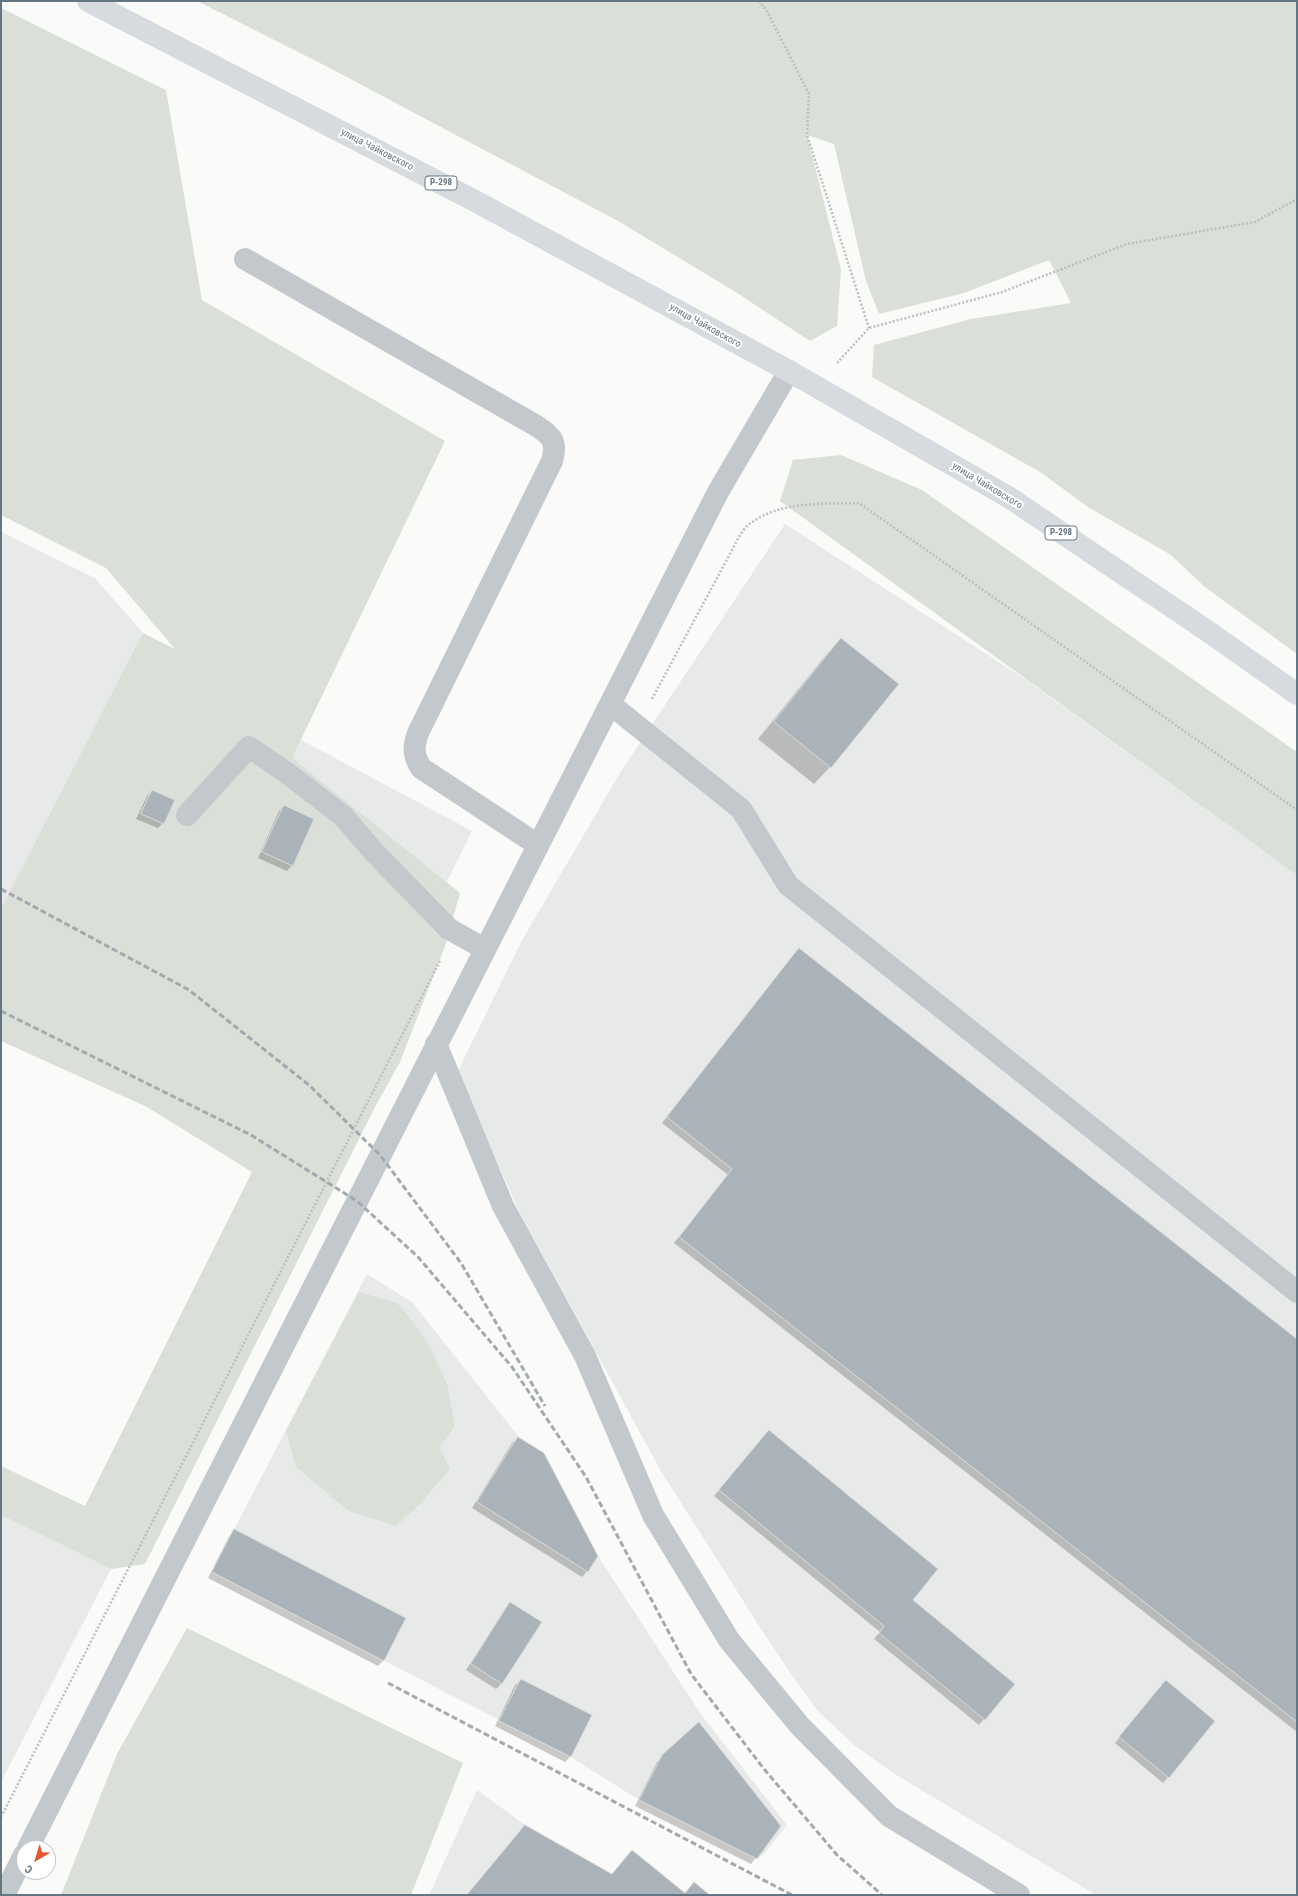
<!DOCTYPE html>
<html>
<head>
<meta charset="utf-8">
<style>
  body { margin:0 }
  #map { position:relative; width:1298px; height:1896px; overflow:hidden; background:#fafaf8; font-family:"Roboto Condensed",sans-serif }
  canvas { display:block }
  .frame { position:absolute; inset:0; border:2px solid #657683; pointer-events:none }
  .north { position:absolute; left:16px; top:1840px; width:40px; height:40px; box-sizing:border-box; background:#fff; border:1px solid #c1c8cd; border-radius:50%; rotate:218deg; font-size:11px; font-weight:700; line-height:16px; text-align:center; color:#657683 }
  .north::after { content:''; display:block; margin:auto; width:14px; height:18px; background:#e4572e; clip-path:polygon(50% 0,100% 100%,50% 72%,0 100%) }
</style>
</head>
<body>
<div id="map">
<canvas width="1298" height="1896"></canvas>
<div class="frame"></div>
<div class="north">С</div>
</div>
<script>
const ctx = document.querySelector('canvas').getContext('2d');
ctx.lineJoin = 'round';
function fillPath(path, color) {
  ctx.fillStyle = color;
  ctx.fill(path, 'evenodd');
}
function trace(path, color, width, dash) {
  ctx.strokeStyle = color;
  ctx.lineWidth = width;
  ctx.lineCap = dash ? 'butt' : 'round';
  ctx.setLineDash(dash || []);
  ctx.stroke(path);
}
function drawText(font, color, halo, rows, align = 'center') {
  ctx.font = font + ' "Roboto Condensed",sans-serif';
  ctx.lineWidth = 4;
  ctx.setLineDash([]);
  ctx.textBaseline = 'middle';
  ctx.strokeStyle = halo;
  ctx.fillStyle = color;
  for (const [text, x, y, turn = 0] of rows) {
    ctx.save();
    ctx.translate(x, y);
    ctx.rotate((+turn || 0) * Math.PI / 180);
    ctx.textAlign = isNaN(turn) ? turn : align;
    if (halo) ctx.strokeText(text, 0, 0);
    ctx.fillText(text, 0, 0);
    ctx.restore();
  }
}
fillPath(new Path2D(`
  M785 524 1025 679 1297 875V1895H1096L893 1773 854 1745 818 1711 791 1674 761 1629 661 1471 520 1213 457 1073 521 942 620 773Z
  M1 532 95 578 143 633 153 661 472 831 341 1095 9 893 1 909Z
  M367 1274 413 1303 518 1436 544 1453 598 1556 700 1713 787 1825 763 1855 757 1859 639 1800 571 1757 212 1572Z
  M1 1515 111 1569 1 1782Z
  M477 1790 525 1825 612 1874 632 1850 685 1893 710 1895H429Z`), '#e8e9e9');
fillPath(new Path2D(`
  M197 1H1297V654L1205 587 1171 555 1088 507 1040 472 872 377 874 345 971 319 1071 303 1049 260 964 293 879 314 866 281 834 144 807 135 841 270 837 326 810 341 734 291 618 221 324 65Z
  M1 8 166 90 202 300 445 441 292 758 460 893 445 946 400 1062 374 1109 145 1564 111 1569 1 1515V1466L85 1506 252 1172 147 1107 1 1041V909L143 633 175 649 106 568 1 515ZM152 790 175 800 163 824 141 814ZM284 805 314 819 293 866 262 852Z
  M841 455 922 490 1297 752V875L780 501 793 460Z
  M359 1292 397 1303 415 1324 430 1347 447 1384 455 1426 439 1447 450 1469 420 1504 396 1526 349 1511 296 1467 286 1431Z
  M187 1628 463 1763 411 1895H61L117 1754Z`), '#dadfd7');
fillPath(new Path2D(`
  M841 639 830 767 814 784 758 739 825 656Z
  M152 791 163 823 158 828 136 819 147 796Z
  M284 806 292 865 287 871 258 858 279 811Z
  M794 954 1297 1340V1732L674 1243 728 1175 662 1123Z
  M769 1431 911 1600 984 1719 979 1725 874 1639 880 1632 714 1496Z
  M518 1438 587 1571 582 1577 472 1508 512 1443Z
  M235 1530 384 1660 378 1666 208 1578 229 1536Z
  M511 1603 540 1622 501 1684 496 1689 466 1670 505 1609Z
  M521 1680 591 1715 570 1757 565 1762 495 1726 515 1685Z
  M1161 1687 1168 1777 1163 1783 1115 1743Z
  M663 1756 780 1826 751 1864 635 1806 657 1762Z`), '#0003');
const building = new Path2D(`
  M841 638 899 684 831 768 774 722Z
  M152 790 175 800 164 824 141 814Z
  M284 805 314 819 293 866 262 852Z
  M799 948 1297 1339V1722L679 1237 732 1169 667 1117Z
  M769 1430 938 1569 913 1600 1015 1684 985 1720 879 1633 884 1626 719 1490Z
  M518 1437 544 1453 598 1556 588 1572 477 1502Z
  M234 1529 406 1618 384 1661 212 1572Z
  M510 1602 542 1622 502 1684 471 1664Z
  M521 1679 592 1715 571 1757 499 1721Z
  M1166 1680 1215 1721 1169 1778 1119 1737Z
  M699 1722 781 1826 757 1859 639 1800 662 1755Z
  M525 1825 612 1874 632 1850 685 1893 694 1882 710 1895H467Z`);
fillPath(building, '#aab3b9');
trace(building, '#dcdcda', 1);
trace(new Path2D(`
  M759 1 767 11 809 94 807 135 869 328
  M837 363 869 328 1002 292 1127 244 1255 222 1297 199
  M652 699 739 537C742 532 746 526 751 523 781 501 823 504 859 503L1297 810
  M1 1817 441 959`), '#bbbfc2', 2.5, [2, 2]);
trace(new Path2D(`
  M245 259 535 425C551 435 558 441 552 461L418 733C413 747 413 755 421 768L538 845
  M610 704 741 809 788 885 1297 1292
  M187 815 249 747 287 773 343 816 374 852 449 929 485 949
  M436 1044 503 1206 585 1356 653 1515 729 1640 800 1726 889 1816 1019 1895
  M28 1848 718 492 789 371
  M4 1895 24 1855`), '#c3c8cc', 22);
trace(new Path2D(`
  M88 1 475 201 789 371 1010 498 1206 630 1297 694`), '#d6dbdf', 22);
trace(new Path2D(`
  M1 889 189 990 309 1085 380 1155 461 1263 545 1406
  M1 1011 251 1135 357 1201 418 1257 512 1367 586 1477 691 1674 764 1769 837 1855 882 1895
  M388 1683 792 1895`), '#a2aab0', 3, [6, 3]);
for (const [x, y, w] of [
  [441,183,32],
  [1061,533,32]
]) {
  const box = new Path2D();
  box.roundRect(x - w / 2, y - 7, w, 14, 3);
  ctx.fillStyle = '#fff';
  ctx.fill(box);
  trace(box, '#657683', 1);
}
drawText('bold 9px', '#657683', null, [
  ["Р-298",441,183],
  ["Р-298",1061,533]
]);
drawText('10px', '#657683', '#fff', [
  ["улица Чайковского",377,150,27],
  ["улица Чайковского",705,326,29],
  ["улица Чайковского",987,486,31]
]);
</script>
</body>
</html>
